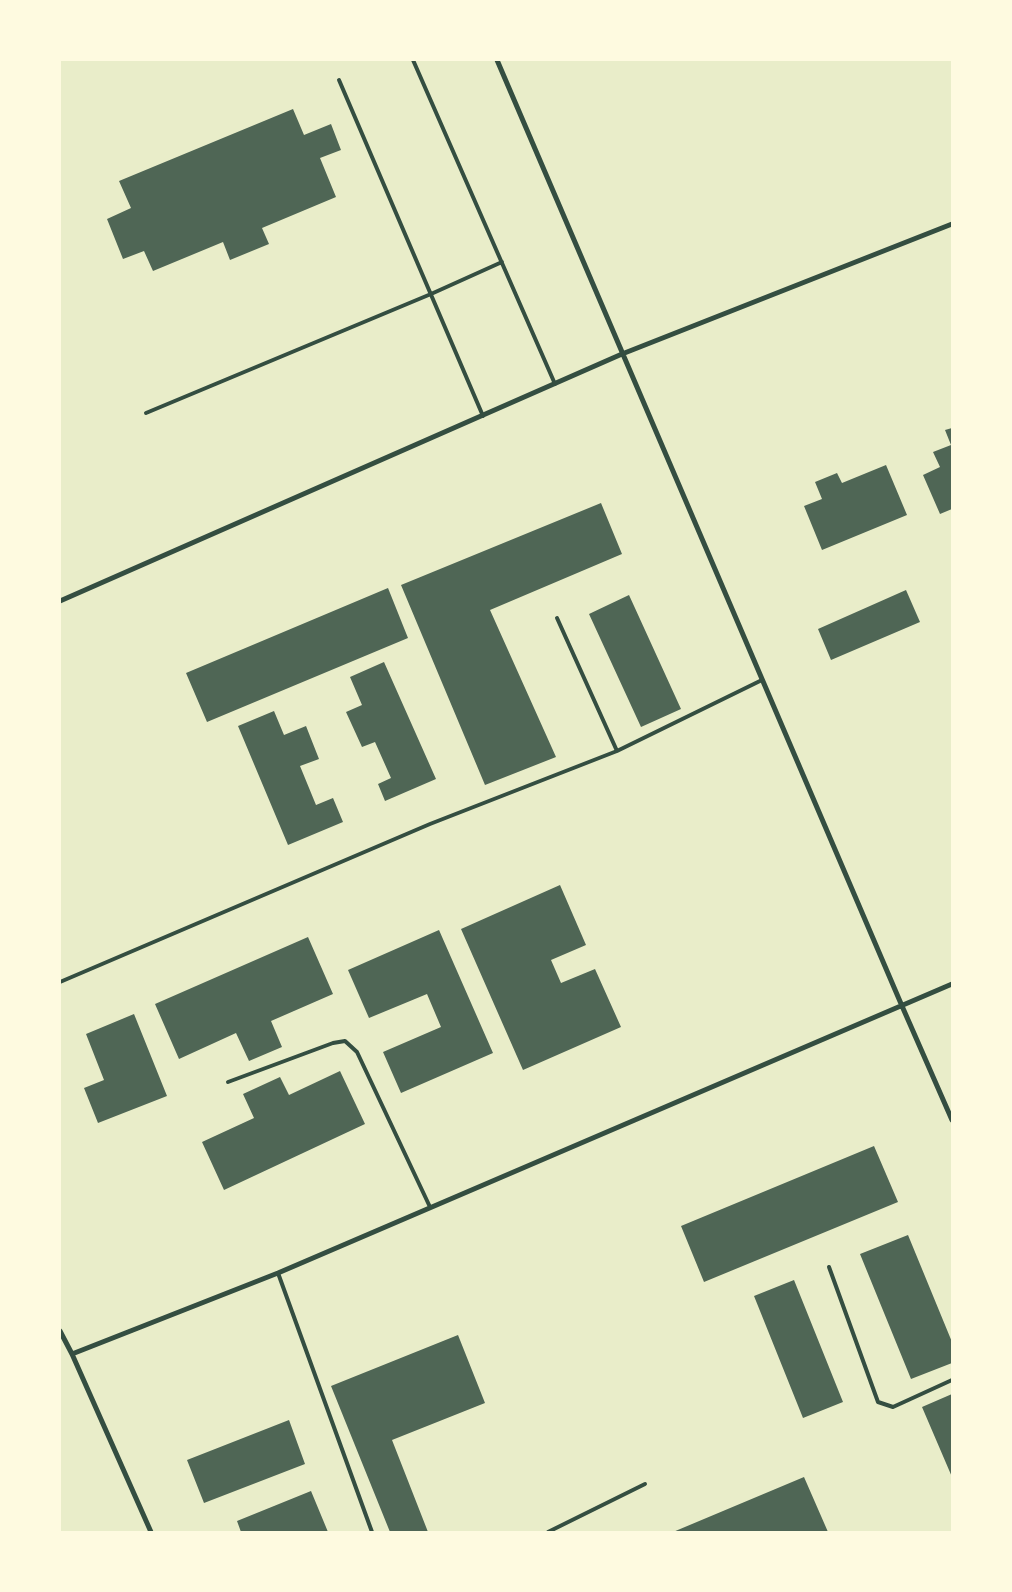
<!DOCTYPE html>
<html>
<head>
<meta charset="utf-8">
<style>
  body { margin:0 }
  #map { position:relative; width:1012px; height:1592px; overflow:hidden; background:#e9edc9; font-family:Manrope,sans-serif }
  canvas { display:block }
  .frame { position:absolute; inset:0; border:61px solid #fefae0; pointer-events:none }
</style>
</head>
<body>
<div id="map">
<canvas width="1012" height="1592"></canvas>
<div class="frame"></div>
</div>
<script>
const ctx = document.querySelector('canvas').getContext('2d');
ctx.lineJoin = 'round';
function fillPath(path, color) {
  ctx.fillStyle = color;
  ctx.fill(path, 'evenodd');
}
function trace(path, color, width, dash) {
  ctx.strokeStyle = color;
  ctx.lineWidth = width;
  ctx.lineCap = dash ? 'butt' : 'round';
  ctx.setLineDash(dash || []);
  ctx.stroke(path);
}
fillPath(new Path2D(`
  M293 109 304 135 331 124 341 150 320 158 336 197 262 228 269 244 230 260 223 242 153 271 144 251 123 259 107 219 131 208 119 181Z
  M952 428V509L940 514 923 475 940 467 933 452 951 445 945 430Z
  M886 465 907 515 822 550 804 506 822 499 815 482 837 473 842 483Z
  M601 503 622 554 490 610 556 757 485 785 401 585Z
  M388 588 408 638 207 722 186 673Z
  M906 590 920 622 831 660 818 629Z
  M629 595 681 709 641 727 589 614Z
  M384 662 436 779 385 801 378 784 391 778 375 742 362 747 346 712 362 705 350 677Z
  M274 711 284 735 306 726 319 759 300 766 316 805 333 798 343 822 288 845 238 726Z
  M560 885 586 945 551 960 561 983 595 969 621 1027 523 1070 461 929Z
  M439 930 493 1053 401 1093 383 1052 441 1027 427 994 369 1018 348 970Z
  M308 937 333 994 271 1021 282 1047 249 1061 236 1033 179 1059 155 1004Z
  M134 1014 167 1096 98 1123 84 1088 104 1080 86 1034Z
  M340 1071 365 1124 224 1190 202 1142 254 1118 243 1094 280 1077 289 1095Z
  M874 1146 898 1202 704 1282 681 1226Z
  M908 1235 952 1342V1363L911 1379 860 1254Z
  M794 1280 843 1402 803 1418 754 1296Z
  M458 1335 485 1403 392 1440 428 1532H390L331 1386Z
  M952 1394V1477L922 1407Z
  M289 1420 305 1464 204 1503 187 1460Z
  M804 1477 828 1532H673Z
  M311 1491 328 1532H241L237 1521Z`), '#4f6655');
trace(new Path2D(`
  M413 60 555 384
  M339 80 483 416
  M146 413 431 294 502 262
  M557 618 617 751
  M60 982 430 824 617 751 762 680
  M228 1082 333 1043 345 1041 357 1052 430 1207
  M829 1267 878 1402 893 1407 952 1380
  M278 1273 372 1532
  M548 1532 645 1484`), '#344e41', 4);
trace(new Path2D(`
  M497 60 902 1006 952 1120
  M60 601 622 354 952 224
  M60 1331 72 1354 151 1532
  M72 1354 278 1273 952 984`), '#344e41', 5);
</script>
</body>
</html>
